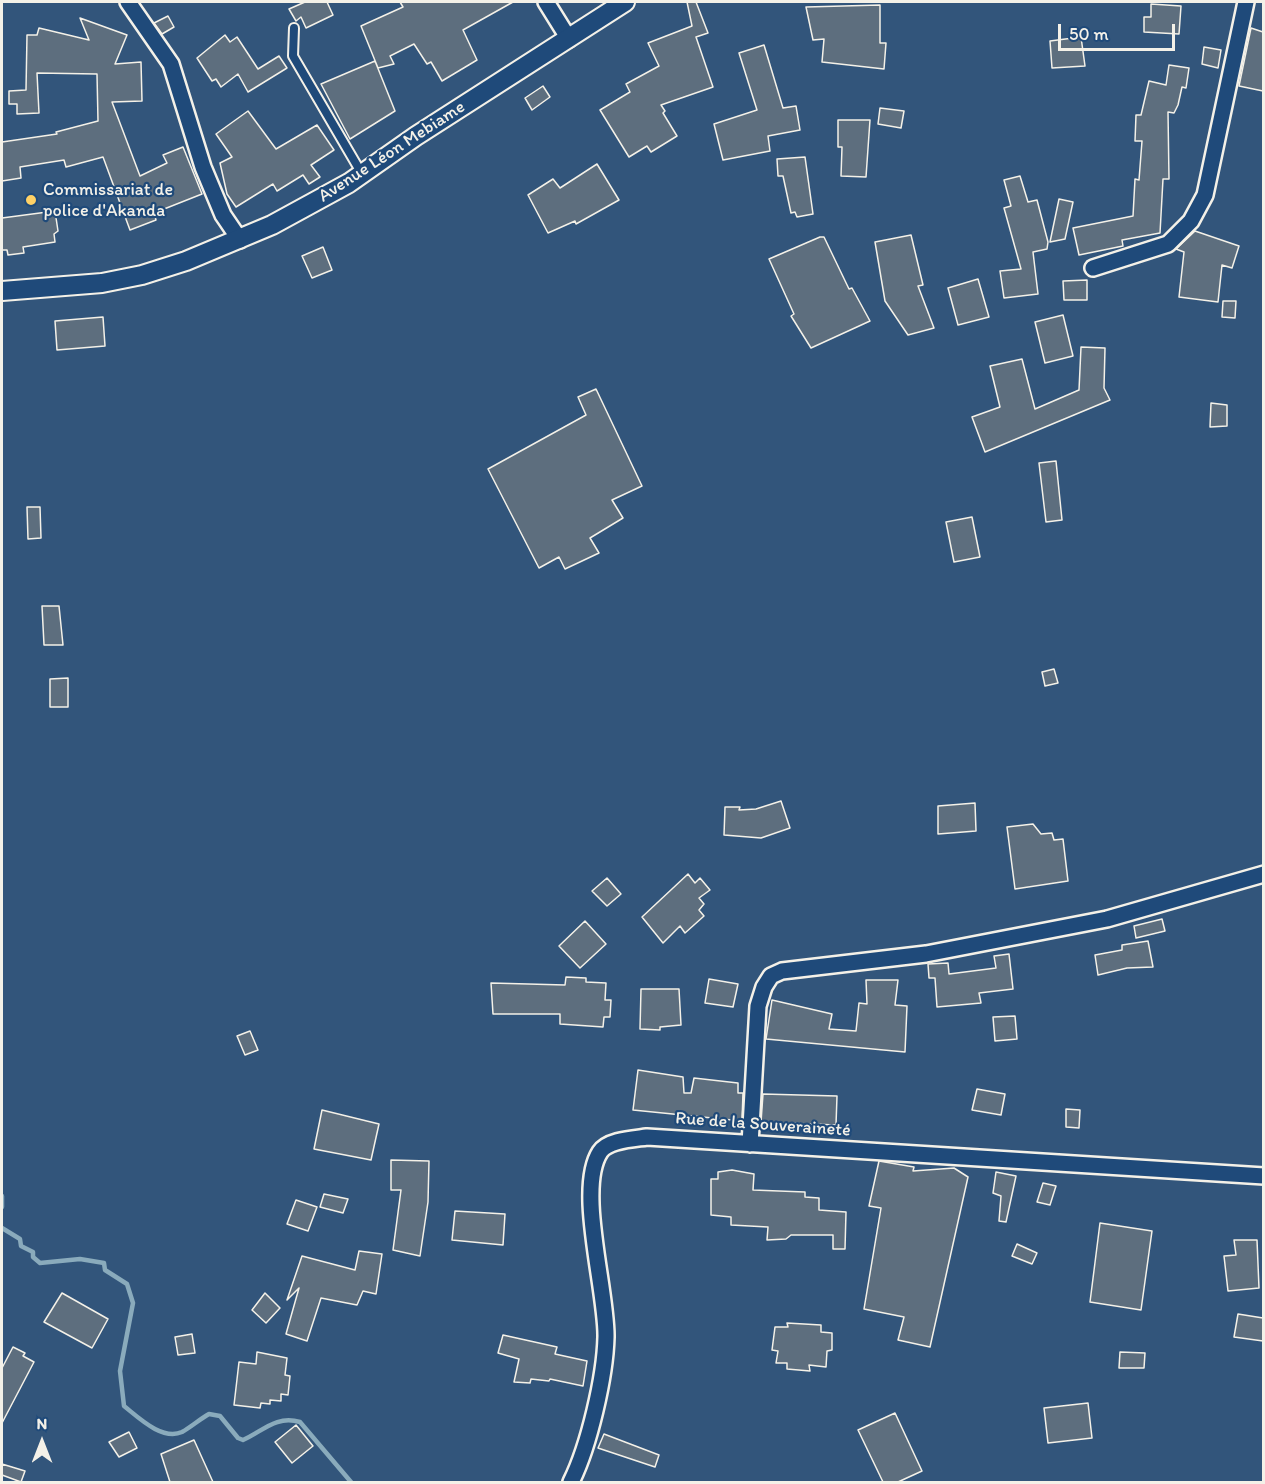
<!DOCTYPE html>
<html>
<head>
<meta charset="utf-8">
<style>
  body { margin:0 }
  #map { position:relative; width:1265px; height:1484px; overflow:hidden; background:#32557b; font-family:Itim,sans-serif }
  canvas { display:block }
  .frame { position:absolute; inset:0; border:3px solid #f4f1e8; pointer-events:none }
  .north { position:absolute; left:12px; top:1412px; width:60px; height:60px; -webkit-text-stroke:4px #1f4a7a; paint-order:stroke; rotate:0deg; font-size:16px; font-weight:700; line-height:24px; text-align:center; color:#f4f1e8 }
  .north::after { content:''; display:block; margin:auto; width:21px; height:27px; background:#f4f1e8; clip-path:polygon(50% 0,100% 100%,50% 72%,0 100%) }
  .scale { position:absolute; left:1058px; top:24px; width:117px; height:27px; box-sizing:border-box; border:3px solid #f4f1e8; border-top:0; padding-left:8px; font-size:18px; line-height:21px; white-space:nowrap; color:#f4f1e8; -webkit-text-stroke:4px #1f4a7a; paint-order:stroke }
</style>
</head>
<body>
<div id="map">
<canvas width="1265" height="1484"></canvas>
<div class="frame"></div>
<div class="north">N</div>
<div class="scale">50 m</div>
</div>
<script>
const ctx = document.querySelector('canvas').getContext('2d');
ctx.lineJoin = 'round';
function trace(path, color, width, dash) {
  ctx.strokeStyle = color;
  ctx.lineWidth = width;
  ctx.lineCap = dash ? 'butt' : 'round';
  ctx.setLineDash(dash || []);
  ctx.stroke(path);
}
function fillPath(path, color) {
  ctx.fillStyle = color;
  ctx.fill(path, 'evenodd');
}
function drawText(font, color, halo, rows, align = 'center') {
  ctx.font = font + ' Itim,sans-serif';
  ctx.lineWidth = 4.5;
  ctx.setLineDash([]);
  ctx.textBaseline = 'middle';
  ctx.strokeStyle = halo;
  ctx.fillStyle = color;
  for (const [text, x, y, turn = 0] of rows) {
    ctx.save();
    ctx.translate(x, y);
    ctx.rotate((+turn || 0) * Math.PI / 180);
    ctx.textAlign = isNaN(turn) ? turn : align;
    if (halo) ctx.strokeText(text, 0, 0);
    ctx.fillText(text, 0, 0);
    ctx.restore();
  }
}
trace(new Path2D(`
  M2 1196V1207
  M2 1228 20 1239 21 1246 33 1252V1257L40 1263 80 1259 104 1263 105 1270 127 1284 133 1303 120 1371 124 1406C138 1417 162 1441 182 1432 191 1427 200 1419 209 1414L220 1416 238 1438 243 1440C263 1431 276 1415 300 1422L351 1482`), '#8aabbc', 4.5);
const building = new Path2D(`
  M305 2H327L333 15 306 28 301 17 296 21 289 9Z
  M400 2H513L463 30 477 60 442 81 431 62 427 64 414 44 390 56 394 64 378 68 361 26 403 7Z
  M687 2H696L708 33 696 37 713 87 661 105 665 111 663 113 677 136 651 152 647 146 629 157 600 110 630 92 626 84 659 66 648 43 692 26Z
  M1151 4 1181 6 1179 34 1144 32V17H1151Z
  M880 5V43H886L884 69 822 62 824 39 813 40 806 7Z
  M168 16 174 27 162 34 154 23Z
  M80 18 127 35 115 64 141 62 142 101 112 102 140 176 167 163 163 155 183 147 202 194 154 213 156 220 130 230 103 157 66 167 64 160 20 167 21 178 2 181V142L57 134 56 132 98 121 97 74 37 73 39 113 17 114V104H9V91L26 90 27 35H37L39 28 89 40Z
  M1251 28 1263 32V91L1239 86Z
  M225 35 230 42 237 37 258 69 279 56 287 68 248 92 238 74 221 87 216 79 212 81 197 58Z
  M1081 37 1085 66 1052 68 1050 41Z
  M764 45 783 108 796 106 800 130 768 136 770 151 723 160 714 124 757 110 739 53Z
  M1204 47 1221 50 1218 68 1202 64Z
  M375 61 395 111 350 139 321 84Z
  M1169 65 1189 68 1186 88 1182 87 1178 105 1174 113 1168 112 1169 179H1163L1160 233 1122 240 1123 246 1079 255 1073 228 1133 216 1135 179 1139 180 1142 141H1135L1136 115H1141L1149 81 1166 85Z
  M543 86 550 97 532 110 525 98Z
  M880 108 904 111 901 128 878 124Z
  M248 111 276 149 317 125 334 150 311 165 320 177 309 184 303 175 277 191 273 184 236 207 227 194 220 163 232 157 216 134Z
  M838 120H870L866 177 841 176 842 147H838Z
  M805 157 813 214 797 217 795 212 791 213 783 176H778L777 159Z
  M597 164 619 200 576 224 575 221 548 233 528 195 553 179 560 188Z
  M1020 176 1028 202 1037 200 1048 242 1047 249 1033 252 1038 294 1004 298 1000 271 1021 269 1004 208 1011 206 1004 180Z
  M1059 199 1073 202 1065 239 1050 242Z
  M55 211 58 231 54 234 55 242 23 247 24 253 8 255 7 250H2V218Z
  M1195 231 1239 246 1232 268 1222 265 1218 302 1179 297 1184 252 1176 249Z
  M911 235 923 285 918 286 934 328 908 335 885 301 875 242Z
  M820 237H824L849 289 852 288 870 321 811 348 791 316 794 314 769 259Z
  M323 247 332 270 312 278 302 256Z
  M978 279 989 317 958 325 948 288Z
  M1087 280V300H1064L1063 281Z
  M1223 301H1236L1235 318 1222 317Z
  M1063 315 1073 356 1045 363 1035 322Z
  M103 317 105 346 57 350 55 321Z
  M1081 347 1105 348 1104 388 1110 400 985 452 972 417 1000 407 990 366 1022 359 1035 409 1079 390Z
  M596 389 642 486 612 500 623 518 590 538 599 553 565 569 559 557 539 568 488 469 586 415 578 397Z
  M1211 403 1227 405V426L1210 427Z
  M1056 461 1062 520 1046 522 1039 463Z
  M27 507H40L41 538 28 539Z
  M972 517 980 557 954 562 946 522Z
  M42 606H59L63 645H44Z
  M1054 669 1058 683 1045 686 1042 672Z
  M68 678V707H50V679Z
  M781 801 790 828 761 838 724 835 725 807H740L739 810 756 809Z
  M975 803 976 831 938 834V806Z
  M1033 824 1041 834 1052 833 1054 840 1063 839 1068 881 1015 889 1007 827Z
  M688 874 695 883 700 878 710 890 699 898 704 904 699 910 704 916 685 933 680 926 663 943 642 917Z
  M607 878 621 894 607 906 592 891Z
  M1162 919 1165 931 1136 938 1134 926Z
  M585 921 606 944 580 968 559 946Z
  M1148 941 1153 967 1127 968 1098 975 1095 955 1122 950V945Z
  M1009 954 1013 989 979 993 981 1003 937 1007 935 978H929L928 964 948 963 949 974 996 968 994 956Z
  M566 977 586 978V982L606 983 605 1000H611L610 1017H604L603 1027 560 1024V1014H493L491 983 565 985Z
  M709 979 738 984 733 1007 705 1003Z
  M866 980H898L895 1005 907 1006 905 1052 766 1039 772 1000 832 1014 829 1029 856 1031 859 1003 867 1004Z
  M641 989H679L681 1025 660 1027V1030L640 1029Z
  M1015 1016 1017 1039 995 1041 993 1017Z
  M250 1031 258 1050 245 1055 237 1036Z
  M638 1070 683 1077 684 1093H691L694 1078 738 1083V1093H743L742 1121 633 1110Z
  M977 1089 1005 1094 1001 1115 972 1110Z
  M763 1094 837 1096 836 1125 761 1122Z
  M1066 1109 1080 1110 1079 1128 1066 1127Z
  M322 1110 379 1124 371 1160 314 1149Z
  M391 1160 429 1161 428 1202 420 1256 393 1250 401 1190H391Z
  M879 1161 914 1167 913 1171 954 1168 968 1177 930 1347 898 1340 904 1317 864 1309 881 1208 869 1206Z
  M732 1170 754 1174 753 1190 805 1192V1197L819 1198V1210L846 1212 845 1249H833V1235H791L786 1239 767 1240 768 1227 731 1225V1217L711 1215V1179H718V1172Z
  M996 1172 1016 1176 1006 1222 999 1221 1001 1196 993 1193Z
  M1043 1183 1056 1186 1050 1205 1037 1202Z
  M324 1194 348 1199 343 1213 320 1207Z
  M296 1200 317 1207 308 1231 287 1224Z
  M455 1211 505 1214 503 1245 452 1240Z
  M1100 1223 1152 1231 1141 1310 1090 1302Z
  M1234 1240H1257L1259 1288 1228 1291 1224 1256 1236 1255Z
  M1017 1244 1037 1253 1032 1264 1012 1256Z
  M359 1251 382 1254 376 1294 363 1291 357 1305 321 1298 307 1341 286 1334 299 1288 287 1300 302 1256 355 1270Z
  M62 1293 108 1319 92 1348 44 1322Z
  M265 1293 280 1308 266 1323 252 1310Z
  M1238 1314 1263 1318V1341L1234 1337Z
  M787 1323 821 1325V1332L832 1333V1350L827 1351 826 1367 809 1365 810 1371 787 1369V1363H776L778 1351 772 1350 775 1327H788Z
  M192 1334 195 1353 178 1355 175 1337Z
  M503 1335 557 1347 555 1354 587 1361 583 1386 550 1379 549 1381 531 1379 530 1383 514 1382 519 1359 498 1353Z
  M13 1347 25 1353 23 1356 34 1362 2 1423V1368Z
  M257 1352 287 1358 285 1375 290 1376 288 1395 281 1394V1401L270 1400V1404L261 1403 260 1408 234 1405 239 1362 256 1364Z
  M1120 1352 1145 1353 1144 1368H1119Z
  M1088 1403 1092 1438 1048 1443 1044 1408Z
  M895 1413 922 1471 898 1482H883L858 1430Z
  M296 1425 313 1446 292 1463 275 1442Z
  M129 1432 137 1448 119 1457 109 1442Z
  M604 1434 659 1455 655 1467 598 1448Z
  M194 1440 213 1482H170L161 1454Z
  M2 1464 25 1471 21 1482 2 1475Z`);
fillPath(building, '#5d6e7e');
trace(building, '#f4f1e8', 1.5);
const service = new Path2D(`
  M294 28 293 56 362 174`);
const minor = new Path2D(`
  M128 2 171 64 203 167 223 215 240 240
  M546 2 569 39
  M1093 268 1168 244 1191 221 1205 195 1246 2
  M750 1144 758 1006 764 987 771 976 782 971 926 954 1107 919 1264 874
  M571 1482C589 1446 605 1377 606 1337 607 1291 576 1189 600 1152 608 1140 633 1139 647 1137L1264 1176`);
const tertiary = new Path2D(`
  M2 291 102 283 142 275 186 261 272 225 349 183 416 136 625 2`);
trace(service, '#f4f1e8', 12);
trace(minor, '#f4f1e8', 20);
trace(tertiary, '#f4f1e8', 22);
trace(service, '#1f4a7a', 8);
trace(minor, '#1f4a7a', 15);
trace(tertiary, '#1f4a7a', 18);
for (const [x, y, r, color] of [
  [31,200,6,"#ffd166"]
]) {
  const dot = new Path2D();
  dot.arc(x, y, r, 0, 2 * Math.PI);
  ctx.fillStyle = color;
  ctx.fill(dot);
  trace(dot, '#1f4a7a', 2);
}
drawText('18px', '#f4f1e8', '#1f4a7a', [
  ["Avenue Léon Mebiame",392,152,-33],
  ["Rue de la Souveraineté",763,1125,4]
]);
drawText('18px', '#f4f1e8', '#1f4a7a', [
  ["Commissariat de",43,190],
  ["police d'Akanda",43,211]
], 'left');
</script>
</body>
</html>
